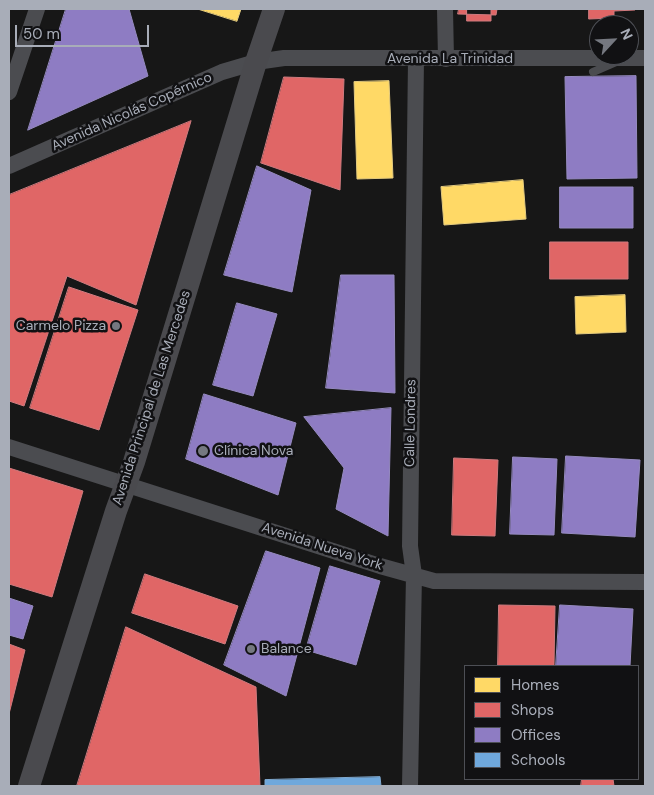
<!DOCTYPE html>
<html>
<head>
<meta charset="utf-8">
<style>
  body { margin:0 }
  #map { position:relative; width:654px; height:795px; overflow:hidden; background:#171717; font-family:"DM Sans",sans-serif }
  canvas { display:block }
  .frame { position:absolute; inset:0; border:10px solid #a8adb8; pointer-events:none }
  .legend { position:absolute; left:464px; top:665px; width:175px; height:115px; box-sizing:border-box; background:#111113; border:1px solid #4d4f55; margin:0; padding:6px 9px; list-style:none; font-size:15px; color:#a8adb8 }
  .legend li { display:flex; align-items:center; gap:10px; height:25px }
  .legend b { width:25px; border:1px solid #4d4f55 }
  .north { position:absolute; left:589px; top:15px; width:50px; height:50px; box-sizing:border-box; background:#111113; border:1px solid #4d4f55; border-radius:50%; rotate:65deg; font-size:14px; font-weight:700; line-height:20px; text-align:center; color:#a8adb8 }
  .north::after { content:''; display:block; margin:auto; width:18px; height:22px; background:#757880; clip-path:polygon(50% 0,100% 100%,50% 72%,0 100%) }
  .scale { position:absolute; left:15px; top:25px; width:134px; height:22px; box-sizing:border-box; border:2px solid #a8adb8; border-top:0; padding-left:6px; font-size:15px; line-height:18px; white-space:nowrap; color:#a8adb8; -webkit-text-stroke:4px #111113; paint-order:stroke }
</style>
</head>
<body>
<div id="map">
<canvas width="654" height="795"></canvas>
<div class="frame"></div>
<ul class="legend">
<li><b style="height:14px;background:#ffd966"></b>Homes</li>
<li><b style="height:14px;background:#e06666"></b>Shops</li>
<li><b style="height:14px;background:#8e7cc3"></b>Offices</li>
<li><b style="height:14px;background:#6fa8dc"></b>Schools</li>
</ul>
<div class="north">N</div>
<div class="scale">50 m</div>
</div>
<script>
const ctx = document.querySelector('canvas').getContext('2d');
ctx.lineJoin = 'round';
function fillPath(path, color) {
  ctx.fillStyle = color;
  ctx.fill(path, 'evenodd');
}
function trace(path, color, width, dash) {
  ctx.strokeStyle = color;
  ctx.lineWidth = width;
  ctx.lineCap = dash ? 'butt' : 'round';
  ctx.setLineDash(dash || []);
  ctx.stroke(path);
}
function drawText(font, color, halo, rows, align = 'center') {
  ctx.font = font + ' "DM Sans",sans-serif';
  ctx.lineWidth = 5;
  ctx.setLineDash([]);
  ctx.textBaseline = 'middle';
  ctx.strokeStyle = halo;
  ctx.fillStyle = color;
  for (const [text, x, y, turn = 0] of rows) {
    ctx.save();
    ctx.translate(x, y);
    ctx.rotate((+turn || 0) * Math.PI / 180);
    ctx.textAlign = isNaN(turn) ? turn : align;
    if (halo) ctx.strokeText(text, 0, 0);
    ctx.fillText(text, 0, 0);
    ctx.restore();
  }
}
const homes = new Path2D(`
  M198 9H241L237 21Z
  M389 81 393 178 357 179 354 82Z
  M523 180 526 219 444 225 441 187Z
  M625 295 626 332 576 334 575 297Z`);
fillPath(homes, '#ffd966');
trace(homes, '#e5cc7f', 1);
const shops = new Path2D(`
  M459 9H497L496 15 458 14Z
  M467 9H491V21H467Z
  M589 9H635V10L614 11V18L589 19Z
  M284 77 344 79 340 190 261 163Z
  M191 121 136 305 67 276 24 406 9 401V195Z
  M550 242H628V279H550Z
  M69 287 138 310 99 430 30 408Z
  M454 458 498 460 495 536 452 535Z
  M9 468 83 491 52 597 9 584Z
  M145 574 238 606 225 644 132 613Z
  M499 605 555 606 554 666H498Z
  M126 627 256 687 260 786H77Z
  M9 644 25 650 9 714Z
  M582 779H616H613L614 786H581Z`);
fillPath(shops, '#e06666');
trace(shops, '#cf7b7f', 1);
const offices = new Path2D(`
  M66 9H129L148 76 28 130Z
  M636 76 637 178 567 179 565 77Z
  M257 166 311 190 292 292 224 275Z
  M560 187H633V228H560Z
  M341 275H394L395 393 326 388Z
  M237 303 277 314 253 396 213 385Z
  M204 394 296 423 278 495 186 459Z
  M391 408 388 536 336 509 344 468 304 417Z
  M566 456 640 460 635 537 562 533Z
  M513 457 557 459 554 535 510 534Z
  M266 551 320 568 286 696 224 665Z
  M330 566 380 581 356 665 306 650Z
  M9 598 33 606 23 639 9 635Z
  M560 605 633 609 630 666H556Z`);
fillPath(offices, '#8e7cc3');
trace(offices, '#968bc0', 1);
const schools = new Path2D(`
  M380 777 381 786H265V780Z`);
fillPath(schools, '#6fa8dc');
trace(schools, '#80aad1', 1);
trace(new Path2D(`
  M593 72 616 62`), '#4b4c50', 8);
trace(new Path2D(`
  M445 9 446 59
  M9 92 37 9
  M9 166 222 72 256 62 284 58H645
  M9 447 380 566 434 581 645 582
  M410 786 414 575 410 546 416 59`), '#4b4c50', 16);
trace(new Path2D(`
  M29 786 116 511 134 462 256 62 274 9`), '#4a4a4e', 22);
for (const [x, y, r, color] of [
  [116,326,5,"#757880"],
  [203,451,6,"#757880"],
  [251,649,5,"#757880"]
]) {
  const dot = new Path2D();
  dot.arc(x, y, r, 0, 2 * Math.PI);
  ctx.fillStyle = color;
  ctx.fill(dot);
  trace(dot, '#111113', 2);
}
drawText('14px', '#a8adb8', '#111113', [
  ["Avenida La Trinidad",450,59],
  ["Avenida Nicolás Copérnico",132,112,-24],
  ["Avenida Principal de Las Mercedes",152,398,-72],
  ["Calle Londres",411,423,-89],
  ["Avenida Nueva York",322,547,18]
]);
drawText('14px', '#a8adb8', '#111113', [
  ["Carmelo Pizza",106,326,"right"],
  ["Clínica Nova",214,451],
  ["Balance",261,649]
], 'left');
</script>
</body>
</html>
